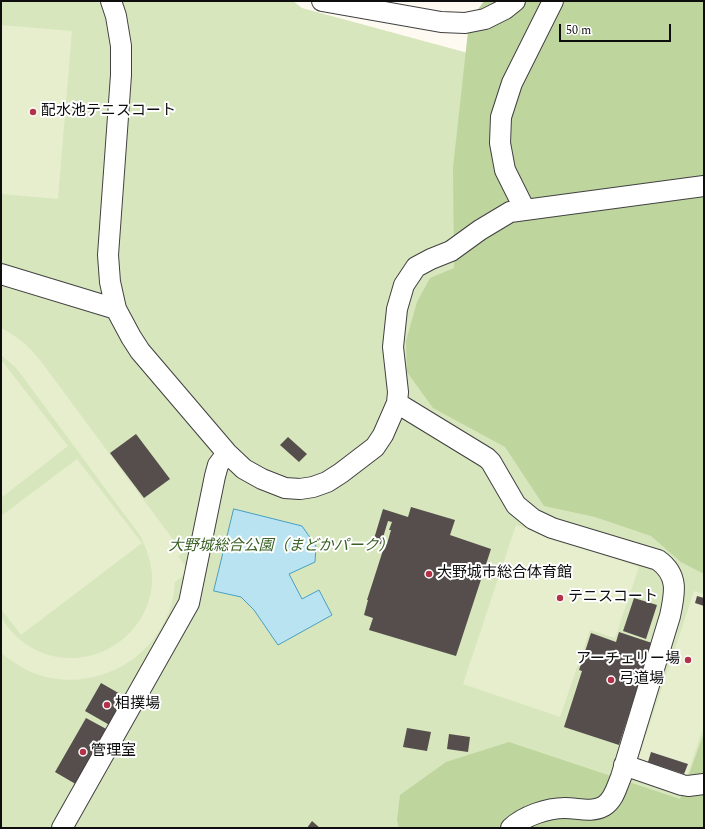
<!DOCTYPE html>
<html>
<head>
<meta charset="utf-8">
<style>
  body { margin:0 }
  #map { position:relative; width:705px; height:829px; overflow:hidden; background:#fefaf1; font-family:Spectral,serif }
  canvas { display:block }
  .frame { position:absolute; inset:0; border:2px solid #0e0e0e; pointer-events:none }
  .scale { position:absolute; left:559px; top:24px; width:112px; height:18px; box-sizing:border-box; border:2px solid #0e0e0e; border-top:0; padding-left:5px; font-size:12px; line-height:14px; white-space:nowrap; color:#0e0e0e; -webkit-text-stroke:3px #fff; paint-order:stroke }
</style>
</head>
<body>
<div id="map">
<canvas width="705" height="829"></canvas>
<div class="frame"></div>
<div class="scale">50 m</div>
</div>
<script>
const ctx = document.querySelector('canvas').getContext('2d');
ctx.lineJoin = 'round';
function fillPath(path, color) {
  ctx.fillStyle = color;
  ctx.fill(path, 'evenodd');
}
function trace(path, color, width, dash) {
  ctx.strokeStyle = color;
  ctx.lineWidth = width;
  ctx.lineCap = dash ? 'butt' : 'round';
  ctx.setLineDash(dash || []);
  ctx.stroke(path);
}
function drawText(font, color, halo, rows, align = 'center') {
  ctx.font = font + ' Spectral,"Noto Sans JP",serif';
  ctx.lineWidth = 4;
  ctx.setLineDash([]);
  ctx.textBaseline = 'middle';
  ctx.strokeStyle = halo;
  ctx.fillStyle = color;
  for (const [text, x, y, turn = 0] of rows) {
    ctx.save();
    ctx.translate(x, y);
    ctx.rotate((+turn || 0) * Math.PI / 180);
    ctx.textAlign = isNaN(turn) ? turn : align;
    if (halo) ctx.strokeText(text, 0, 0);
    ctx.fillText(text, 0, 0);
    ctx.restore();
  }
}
fillPath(new Path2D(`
  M1 1H293L302 8 527 69 704 555V796L684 828H1Z`), '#d7e6bd');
fillPath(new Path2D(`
  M484 1H704V574L681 562 651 536 595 517 544 506 505 447 433 408 407 372 406 341 417 302 430 278 454 268 453 168 469 22Z
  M704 733V828H399L397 820 400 795 446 762 509 742 680 799Z`), '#bed59e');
fillPath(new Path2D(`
  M1 25 72 31 58 199 1 194Z
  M1 328C17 336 29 346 40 360L183 553 178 556 189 571 175 582C174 592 173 602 169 611 151 661 97 689 46 677 29 673 15 664 1 653V618C9 629 17 639 29 646 80 678 147 643 152 584 153 567 148 552 141 537L20 373 15 367 1 355Z
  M3 362 68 446 1 498V364Z
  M77 459 142 543 21 635 1 609V516Z
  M516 525 639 567 615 638 590 630 560 717 463 684Z
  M694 591 704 594V725L687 776 638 760Z`), '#e7eece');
const water = new Path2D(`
  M234 509 302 526 316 546 315 562 289 574 302 599 319 590 332 615 278 645 254 610 241 597 214 591Z`);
fillPath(water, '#bae3f1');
trace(water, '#48a0c1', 1);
fillPath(new Path2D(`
  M136 434 170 479 144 498 110 453Z
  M288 437 307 454 299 462 280 445Z
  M411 507 455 520 450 535 491 549 456 656 369 630 373 618 364 615 368 600H367L385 544H387L391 530H389L392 522 388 521 381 544 373 542 383 509 408 517Z
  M697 596 704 598V606L695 603Z
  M634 598 657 605 646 639 623 631Z
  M619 632 652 643 640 690 637 689 619 745 564 727 582 671 579 670 591 633 616 642Z
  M101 683 129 699 113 727 85 711Z
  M86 718 110 731 79 786 55 772Z
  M407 728 431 732 427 751 403 747Z
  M449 734 470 737 468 752 447 749Z
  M651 752 688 764 684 774 648 762Z
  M312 821 320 828H307Z`), '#564e4c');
const minor = new Path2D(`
  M111 1 116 16 121 46V75L108 255 110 282 116 309
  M322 1 441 22 465 23 485 19 505 9 515 1
  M525 210 505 170 500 143 501 117 512 83 553 1
  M1 274 116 309 131 337 140 351 227 453 244 469 262 479 285 488 300 489 313 487 327 482 341 473 375 447 383 435 397 403 398 392 393 347 397 309 404 285 416 267 431 259 451 251 480 230 510 212 704 186
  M397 403 487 458 491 462 516 505 533 519 552 528 658 560C679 575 675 593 670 616L621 777C617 786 614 800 604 806 592 813 578 808 565 808 547 808 524 816 511 828
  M624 765 682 785 688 786 704 784
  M62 828 189 603 215 476 218 465 227 453`);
trace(minor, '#414141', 22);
trace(minor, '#fff', 20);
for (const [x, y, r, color] of [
  [33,112,4,"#b23349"],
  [429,574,4,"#b23349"],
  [560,598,4,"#b23349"],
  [688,660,4,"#b23349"],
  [611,680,4,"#b23349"],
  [107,705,4,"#b23349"],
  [83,752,4,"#b23349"]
]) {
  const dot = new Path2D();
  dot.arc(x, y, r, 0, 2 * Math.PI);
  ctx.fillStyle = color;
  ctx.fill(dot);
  trace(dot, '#fff', 1.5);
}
drawText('15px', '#0e0e0e', '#fff', [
  ["配水池テニスコート",41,112],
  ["大野城市総合体育館",437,574],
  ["テニスコート",568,598],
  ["アーチェリー場",680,660,"right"],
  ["弓道場",619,680],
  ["相撲場",115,705],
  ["管理室",91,752]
], 'left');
drawText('italic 15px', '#386124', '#fff', [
  ["大野城総合公園（まどかパーク）",281,547]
]);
</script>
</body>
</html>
